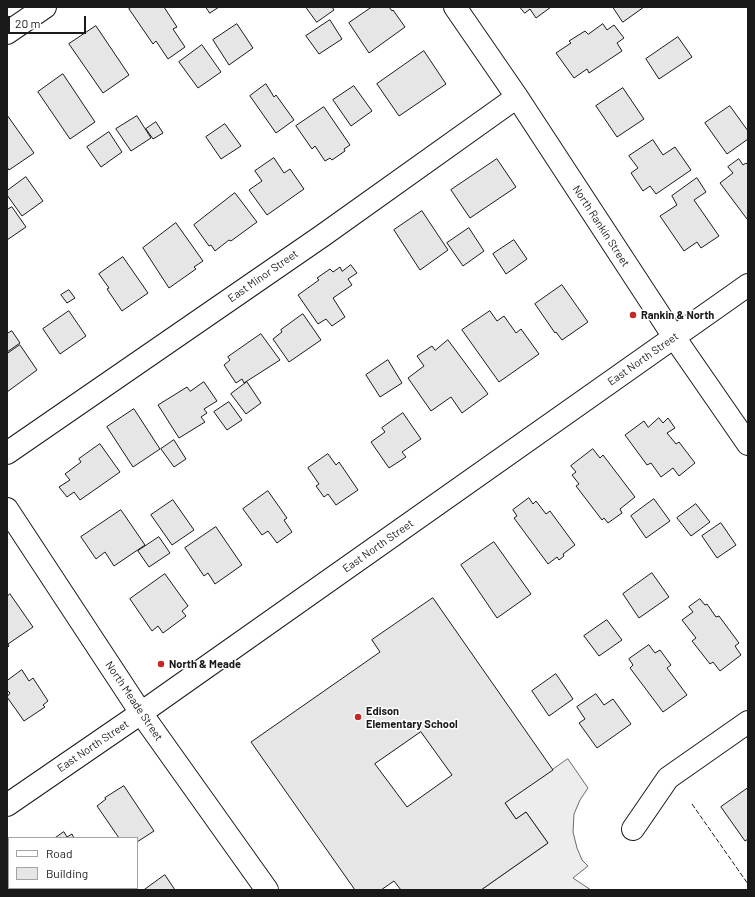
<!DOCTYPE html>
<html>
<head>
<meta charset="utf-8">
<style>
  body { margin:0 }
  #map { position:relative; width:755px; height:897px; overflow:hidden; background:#fff; font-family:Barlow,sans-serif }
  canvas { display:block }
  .frame { position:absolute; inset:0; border:8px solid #1a1a1a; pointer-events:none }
  .legend { position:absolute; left:8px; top:837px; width:130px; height:52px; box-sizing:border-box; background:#fff; border:1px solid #a3a3a3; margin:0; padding:5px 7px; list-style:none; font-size:12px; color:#1a1a1a }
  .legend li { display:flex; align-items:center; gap:8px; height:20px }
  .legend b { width:20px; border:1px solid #a3a3a3 }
  .scale { position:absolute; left:8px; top:16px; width:78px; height:18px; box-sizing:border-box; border:2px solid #1a1a1a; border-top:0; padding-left:5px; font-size:12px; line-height:14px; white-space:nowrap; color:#1a1a1a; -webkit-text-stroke:3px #fff; paint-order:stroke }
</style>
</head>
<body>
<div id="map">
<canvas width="755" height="897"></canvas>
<div class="frame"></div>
<ul class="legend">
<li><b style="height:5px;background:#fff"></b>Road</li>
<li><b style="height:11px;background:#e6e6e6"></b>Building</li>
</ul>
<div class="scale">20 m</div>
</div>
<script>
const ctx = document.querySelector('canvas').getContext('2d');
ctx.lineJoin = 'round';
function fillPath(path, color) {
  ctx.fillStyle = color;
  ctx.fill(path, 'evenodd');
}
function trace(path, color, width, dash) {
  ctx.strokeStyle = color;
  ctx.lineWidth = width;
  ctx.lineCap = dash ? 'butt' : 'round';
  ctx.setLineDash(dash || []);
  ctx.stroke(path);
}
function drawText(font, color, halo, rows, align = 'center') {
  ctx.font = font + ' Barlow,sans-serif';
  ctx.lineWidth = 3;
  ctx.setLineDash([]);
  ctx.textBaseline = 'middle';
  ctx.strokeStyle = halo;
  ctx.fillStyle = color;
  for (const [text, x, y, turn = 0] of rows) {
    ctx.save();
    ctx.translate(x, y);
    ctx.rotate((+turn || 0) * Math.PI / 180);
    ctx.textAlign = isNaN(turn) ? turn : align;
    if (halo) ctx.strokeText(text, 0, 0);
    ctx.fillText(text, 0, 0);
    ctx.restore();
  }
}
const built = new Path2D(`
  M568 759 588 788 580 800 574 814 573 832 577 848 582 860 588 866 573 878 591 890H481L548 843 526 812 516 819 505 803Z`);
fillPath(built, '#ededed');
trace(built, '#6a6a6a', 1);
const building = new Path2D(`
  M132 7H164L177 27 173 29 185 47 168 59 156 41 153 44 129 9Z
  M206 7H219L210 13Z
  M306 7H332L334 10 317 22Z
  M372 7H389L392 11 393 10 405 27 369 53 349 23Z
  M520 7H551L536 18 530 9 525 13Z
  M613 7H644L623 22Z
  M330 20 342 39 319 54 306 36Z
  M237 24 253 48 229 65 213 40Z
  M603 24 607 30 614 25 624 38 617 43 622 51 589 73 587 69 574 78 556 53 571 43 569 41 585 31 588 34Z
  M96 26 129 75 103 93 69 44Z
  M678 37 692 57 659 79 646 59Z
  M202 45 221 72 198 88 179 62Z
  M424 51 446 84 399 116 377 84Z
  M63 74 95 122 70 139 38 92Z
  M266 84 274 97 276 95 294 120 276 133 250 96Z
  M354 86 372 111 351 126 333 100Z
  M623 88 644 119 617 137 596 106Z
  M730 106 748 131V139L727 154 705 123Z
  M324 107 350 145 344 149 345 151 332 160 330 158 325 161 315 146 312 149 296 126Z
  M7 115 34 153 9 170 7 167Z
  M137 116 151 138 131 151 116 129Z
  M156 122 163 133 153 139 146 129Z
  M225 124 241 146 221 159 206 137Z
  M109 132 122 152 101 167 87 147Z
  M653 140 663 155 675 147 691 170 656 194 650 186 643 191 631 173 638 168 629 156Z
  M274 158 284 173 290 169 304 189 267 215 249 190 262 181 255 171Z
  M497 159 516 187 470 218 451 190Z
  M739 159 743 165 746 163 748 165V218L747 219 720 183 733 173 728 167Z
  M26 177 43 201 22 216 7 195V191Z
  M697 178 706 192 694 200 719 236 701 248 697 242 684 251 660 216 677 205 672 196Z
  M235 193 257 222 231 241 229 240 215 251 211 245 209 246 194 225Z
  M12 207 26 227 7 240V210Z
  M422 211 448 250 420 270 394 230Z
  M176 223 203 261 194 267 196 269 169 288 143 248Z
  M469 228 484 251 463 266 447 243Z
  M514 240 527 259 506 274 493 254Z
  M123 257 148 293 122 311 107 289 109 288 99 274Z
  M351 265 357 273 348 279 352 285 333 298 345 317 332 326 326 319 318 324 298 295 319 280 317 278 330 269 333 272 340 267 342 271Z
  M562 285 588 322 562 340 556 332 555 333 535 304Z
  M69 290 75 298 67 303 61 295Z
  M69 311 86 336 60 354 43 329Z
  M490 311 497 321 504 316 516 333 521 329 539 354 499 382 462 330Z
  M303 314 321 340 289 362 273 339 282 332 281 330Z
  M12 331 20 343 7 352V334Z
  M261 334 280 360 244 383 242 379 236 383 224 365 230 360 228 357Z
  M448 340 488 394 462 413 451 397 431 411 408 378 424 366 417 356 432 346 435 350Z
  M20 345 37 370 7 392V354Z
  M388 360 402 383 380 397 366 375Z
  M204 382 217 401 204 409 207 413 201 417 205 422 179 438 158 405 187 387 190 391Z
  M247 382 261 403 246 414 231 394Z
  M229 402 242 420 227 430 214 412Z
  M134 409 160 449 133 467 107 427Z
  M403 413 421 439 402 452 406 457 389 468 371 442 385 432 382 428Z
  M659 418 663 423 668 418 675 428 667 433 676 444 679 442 695 463 679 476 673 468 661 477 651 463 647 465 625 435 644 421 648 427Z
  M174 440 186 459 174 467 161 449Z
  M100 444 120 472 80 500 74 492 67 497 59 487 70 480 65 474 81 462 79 459Z
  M593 449 600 458 603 455 635 497 620 509 622 513 608 523 604 518 602 520 576 486 579 484 572 475 576 472 571 466Z
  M328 454 336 465 339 462 358 490 336 505 328 494 324 497 316 486 319 484 308 468Z
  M268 491 287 518 284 520 292 532 277 543 268 531 262 535 243 509Z
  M529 498 533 504 536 501 546 514 550 511 575 545 563 554 564 556 559 560 557 557 548 564 514 518 517 516 513 510Z
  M654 499 670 521 646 538 631 516Z
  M173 500 194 530 172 545 151 515Z
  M696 504 710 522 691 536 677 518Z
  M121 510 145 545 114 566 105 552 96 559 81 537Z
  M721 523 736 545 717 558 702 536Z
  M216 527 242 565 215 584 208 573 204 576 185 548Z
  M159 537 170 553 149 567 138 551Z
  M494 542 531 594 497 618 461 565Z
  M652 573 669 597 639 618 623 594Z
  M165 574 188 606 182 611 186 616 163 633 158 626 152 631 130 599Z
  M10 594 33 627 8 644 9 646 7 648V597Z
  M433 598 553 770 505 803 516 819 526 812 548 843 481 890H401L394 881 381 890H355L251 742 380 652 372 640ZM421 732 452 775 407 807 375 764Z
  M700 599 705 605 707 604 716 617 719 616 739 643 735 646 741 655 720 671 713 662 710 664 692 641 696 638 682 620 693 612 689 607Z
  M607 620 622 640 599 656 584 636Z
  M649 645 655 653 660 650 671 665 667 668 687 695 663 712 630 668 633 665 629 659Z
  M22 670 29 681 33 678 48 701 43 705 45 707 24 721 7 697 10 693 7 690V681Z
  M556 674 573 699 549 716 532 691Z
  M596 694 604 705 613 699 631 724 597 748 579 723 585 719 577 707Z
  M124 786 154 831 137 842V838H119L97 806 106 799 105 798Z
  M748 788V839L745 841 721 807Z
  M64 832 67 837 72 834 74 838H55Z
  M7 869 9 872V888H20L22 890H7Z
  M165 875 175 890H144Z
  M92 888H137L138 889 136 890H94Z`);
fillPath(building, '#e6e6e6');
trace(building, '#1a1a1a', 1);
const street = new Path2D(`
  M455 7 517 97 674 337 748 444
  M7 453 322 236 517 97
  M7 805 141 713 748 285
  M633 829 668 778 748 722`);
const secondary = new Path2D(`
  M7 33 45 7
  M7 509 141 713 267 890`);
trace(street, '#1a1a1a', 24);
trace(secondary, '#1a1a1a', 24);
trace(street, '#fff', 22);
trace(secondary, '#fff', 22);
trace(new Path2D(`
  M692 804 748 884`), '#1a1a1a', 1, [5, 2]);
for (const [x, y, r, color] of [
  [633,315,4,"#c62828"],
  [161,664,4,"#c62828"],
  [358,717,4,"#c62828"]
]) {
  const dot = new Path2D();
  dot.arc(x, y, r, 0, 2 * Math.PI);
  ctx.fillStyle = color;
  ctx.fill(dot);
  trace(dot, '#fff', 1.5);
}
drawText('11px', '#1a1a1a', '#fff', [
  ["North Rankin Street",601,226,57],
  ["East Minor Street",263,276,-35],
  ["East North Street",643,359,-35],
  ["East North Street",378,546,-35],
  ["North Meade Street",134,701,56],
  ["East North Street",93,746,-34]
]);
drawText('bold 11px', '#1a1a1a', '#fff', [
  ["Rankin & North",641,315],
  ["North & Meade",169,664],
  ["Edison",366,711],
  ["Elementary School",366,724]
], 'left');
</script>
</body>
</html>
